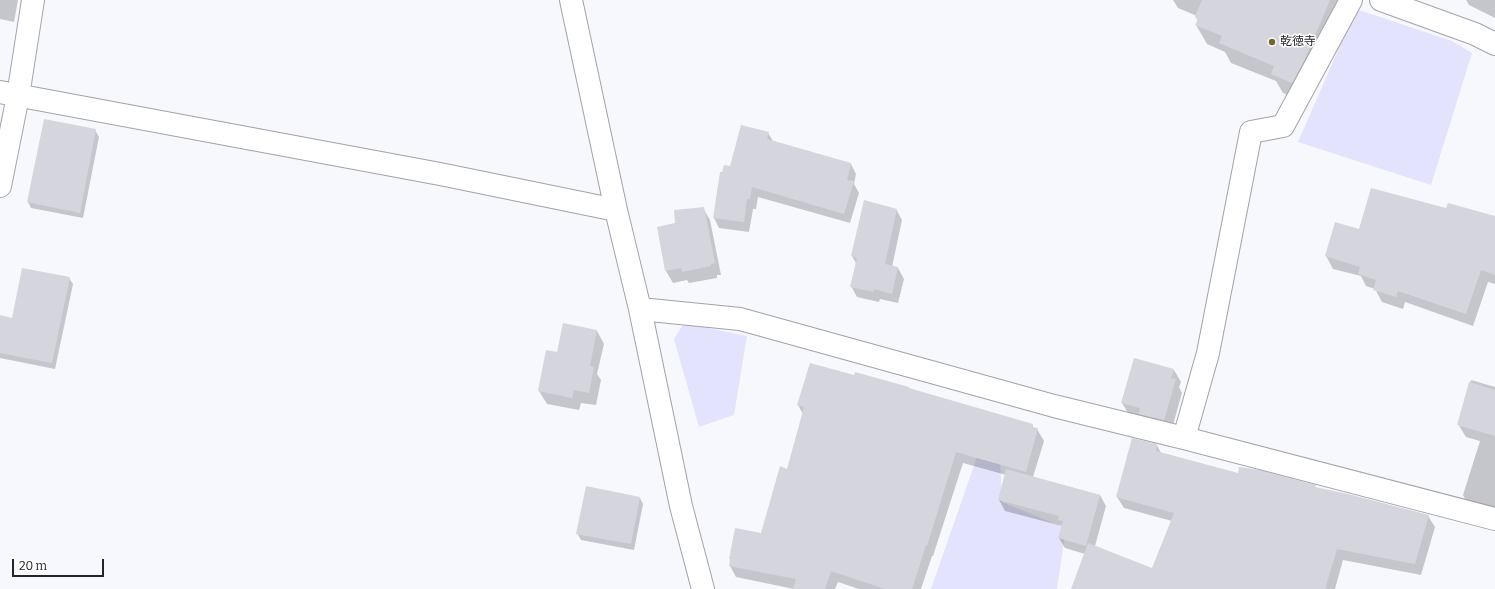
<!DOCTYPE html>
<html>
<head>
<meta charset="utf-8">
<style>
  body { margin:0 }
  #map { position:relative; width:1495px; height:589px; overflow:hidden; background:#f7f8fe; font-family:Bitter,serif }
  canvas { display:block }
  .scale { position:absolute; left:12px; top:559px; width:92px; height:18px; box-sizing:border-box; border:2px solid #252528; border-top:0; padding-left:5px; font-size:12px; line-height:14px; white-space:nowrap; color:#252528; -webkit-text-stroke:3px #fff; paint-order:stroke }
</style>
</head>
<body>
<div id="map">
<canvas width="1495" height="589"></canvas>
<div class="scale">20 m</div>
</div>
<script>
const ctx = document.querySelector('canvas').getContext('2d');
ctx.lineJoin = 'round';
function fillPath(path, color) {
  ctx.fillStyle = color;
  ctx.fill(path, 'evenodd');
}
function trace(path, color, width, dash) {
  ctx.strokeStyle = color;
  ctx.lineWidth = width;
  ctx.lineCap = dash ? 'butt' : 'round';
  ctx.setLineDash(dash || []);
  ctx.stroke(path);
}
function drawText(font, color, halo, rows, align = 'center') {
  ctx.font = font + ' Bitter,"Noto Sans JP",serif';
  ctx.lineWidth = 3;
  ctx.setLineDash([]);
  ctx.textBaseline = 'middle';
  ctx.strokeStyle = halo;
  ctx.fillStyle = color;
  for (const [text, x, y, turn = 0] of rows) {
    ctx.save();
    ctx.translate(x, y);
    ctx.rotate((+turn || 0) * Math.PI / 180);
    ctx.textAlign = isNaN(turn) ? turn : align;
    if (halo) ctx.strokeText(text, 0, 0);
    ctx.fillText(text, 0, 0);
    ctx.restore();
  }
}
fillPath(new Path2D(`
  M1356 9 1452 41 1472 53 1431 185 1298 142Z
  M684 323 747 336 734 415 699 427 674 339Z
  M979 451 1000 455 1002 502 1066 528 1057 589H931Z`), '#e3e3fd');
fillPath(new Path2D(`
  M0 0H18L14 22 0 19Z
  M1173 0H1349L1303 102 1283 93 1276 81 1231 63 1225 52 1207 44 1196 25 1198 21 1196 17 1197 16 1178 8Z
  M1466 0H1495V18L1469 5Z
  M95 130 99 137 83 218 31 208 28 202Z
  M768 133 773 141 851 164 856 174 854 184 859 193 850 223 758 197 756 209H753L749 232 719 228 714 218Z
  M703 208 710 220 721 275H717V278L689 283 687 280 673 283 666 271 676 224Z
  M896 209 902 220 892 267 898 268 904 279 898 303 880 299 879 302 857 297 851 286 856 263 852 256Z
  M1495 225V284L1488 282 1473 326 1405 302 1403 309 1382 302 1375 289 1366 286 1361 276 1333 269 1326 256 1360 230Z
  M69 278 73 284 55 369 0 358V316L13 319Z
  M564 324 597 331 604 344 597 374 601 380 596 405 581 403 579 410 547 404 539 391 558 353Z
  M1174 370 1181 382 1179 387 1182 393 1171 432 1130 416 1122 403Z
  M1471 380 1495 387V515L1470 508 1463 495 1480 441 1466 437 1458 424Z
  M910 390 1032 425 1034 428 1037 429 1044 441 1033 477 1100 495 1106 506 1095 546 1152 569 1172 521 1124 508 1117 497 1157 445 1161 453 1239 474 1315 486 1317 489 1428 516 1435 527 1421 575 1343 560 1335 589H1072L1085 554 1065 548 1059 538 1062 526 1005 511 999 500 1006 475 963 463 933 556H932L921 589H859L838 582 835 589H794L736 577 730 566V559L762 534 788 470 803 414 798 405Z
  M640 498 643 504 634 550 581 540 577 533Z`), '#0003');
fillPath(new Path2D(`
  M1202 0H1330L1304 61 1292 83 1271 74 1274 66 1219 43 1222 36 1195 25 1198 19 1195 17Z
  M44 119 96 129 80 213 27 202Z
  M741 125 769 132 767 139 851 163 847 180 854 181 844 214 752 187 750 199H747L744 222 713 218 720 172H722L724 165 730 166Z
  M1371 188 1446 208 1448 203 1495 216V275L1481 270 1466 314 1398 291 1396 297 1373 290 1376 280 1358 274 1360 267 1325 256 1335 222 1359 229Z
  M864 200 897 209 885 264 898 267 892 294 874 289V292L850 287 857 258 851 256Z
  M704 207 715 263 711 264V266L682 272 681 268 665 271 657 227 675 223 674 210Z
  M22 268 70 277 52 363 0 353V315L12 318Z
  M563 323 597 330 590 366 594 367 589 393 574 390 572 398 538 391 546 350 557 352Z
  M1134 358 1174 369 1171 378 1176 379 1164 420 1139 414 1140 408 1121 403Z
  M810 363 854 375 855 372 909 387V388L1033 424 1032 427 1038 428 1026 472 956 452 927 546 926 545 912 589H885L831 571 825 589H793L796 579 729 566 730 559H729L735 528 761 533 780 466 787 469 804 407 797 405Z
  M1469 382 1495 390V436L1457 425Z
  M1132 438 1157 444 1156 451 1238 473 1239 467 1259 470 1316 485 1315 487 1348 494 1429 515 1415 564 1337 549 1325 589H1071L1088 543 1152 568 1174 513 1116 497Z
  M1006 469 1100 495 1086 546 1058 538 1063 521 1058 520 1059 516 998 500Z
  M586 486 640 497 631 544 576 534Z`), '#d5d5dd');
const minor = new Path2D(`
  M571 0 616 210 640 309 681 506 703 589
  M1381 0 1475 34 1495 44
  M0 92 440 174 616 210
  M0 186 18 96 33 0
  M640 309 740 319 1054 406 1184 438 1495 519
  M1184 438 1208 353 1251 132 1283 126 1351 0`);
trace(minor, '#a2a2aa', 24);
trace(minor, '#fff', 22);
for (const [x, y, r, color] of [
  [1272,42,4,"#736834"]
]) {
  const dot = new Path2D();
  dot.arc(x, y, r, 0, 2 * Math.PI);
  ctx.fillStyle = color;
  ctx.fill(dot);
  trace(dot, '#fff', 1.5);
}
drawText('12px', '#252528', '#fff', [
  ["乾徳寺",1280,42]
], 'left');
</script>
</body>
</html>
